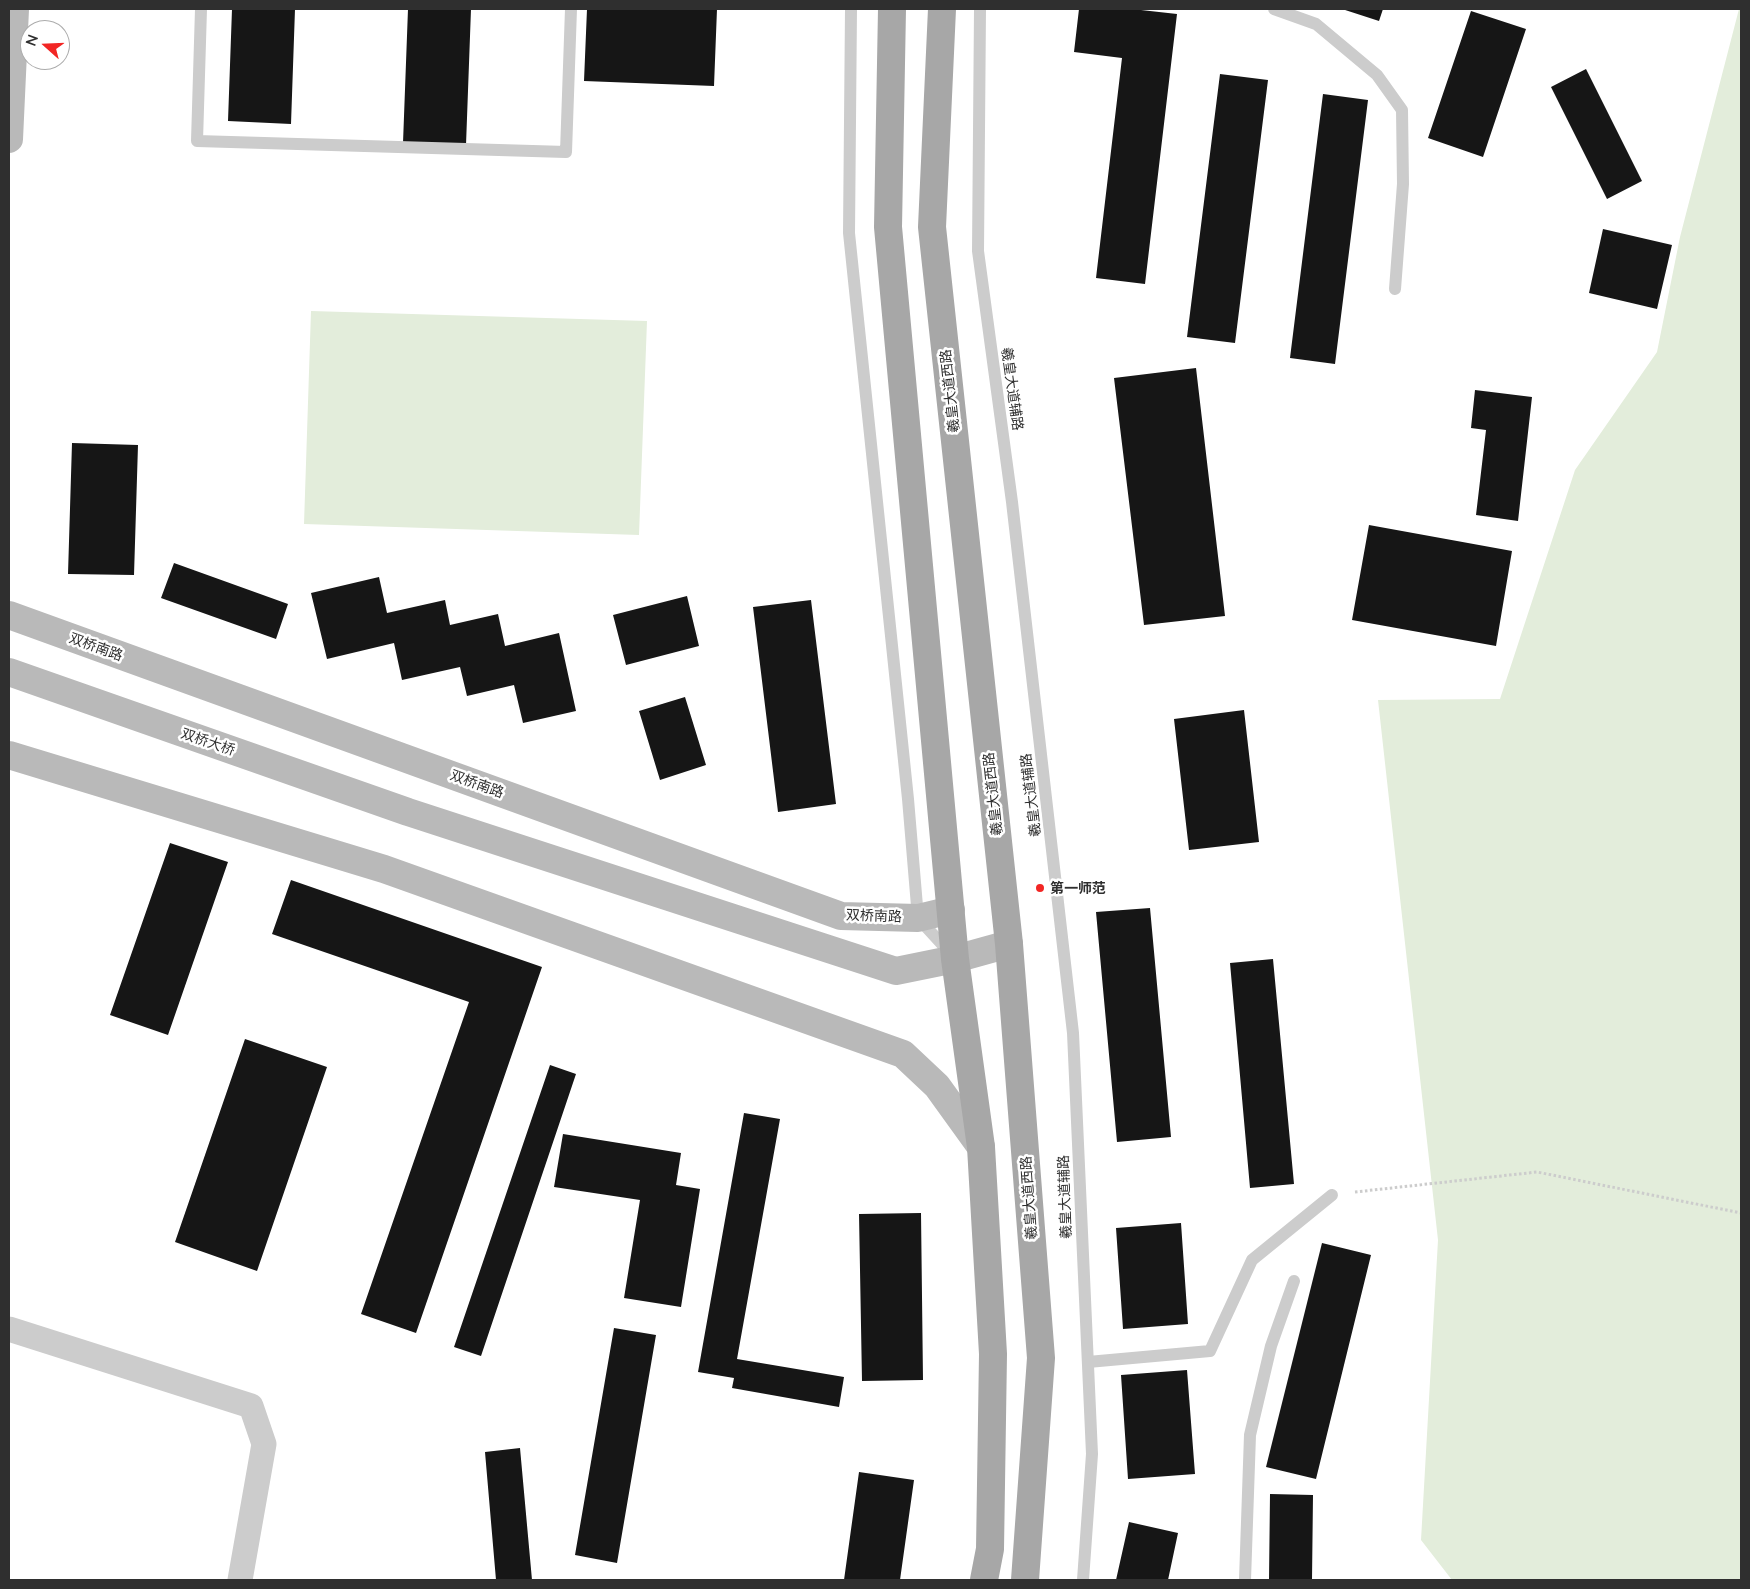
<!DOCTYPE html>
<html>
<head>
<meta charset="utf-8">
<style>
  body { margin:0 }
  #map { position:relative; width:1750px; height:1589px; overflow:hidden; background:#fff; font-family:Lato,sans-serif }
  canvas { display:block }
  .frame { position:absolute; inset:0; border:10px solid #2f2f2f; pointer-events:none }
  .north { position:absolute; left:20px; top:20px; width:50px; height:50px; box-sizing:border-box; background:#fff; border:1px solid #acacac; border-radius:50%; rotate:290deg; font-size:14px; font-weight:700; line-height:20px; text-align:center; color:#2f2f2f }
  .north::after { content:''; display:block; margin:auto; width:18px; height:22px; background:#f22624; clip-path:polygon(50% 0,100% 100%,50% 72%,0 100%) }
</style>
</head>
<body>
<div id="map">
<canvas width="1750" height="1589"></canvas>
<div class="frame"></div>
<div class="north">N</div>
</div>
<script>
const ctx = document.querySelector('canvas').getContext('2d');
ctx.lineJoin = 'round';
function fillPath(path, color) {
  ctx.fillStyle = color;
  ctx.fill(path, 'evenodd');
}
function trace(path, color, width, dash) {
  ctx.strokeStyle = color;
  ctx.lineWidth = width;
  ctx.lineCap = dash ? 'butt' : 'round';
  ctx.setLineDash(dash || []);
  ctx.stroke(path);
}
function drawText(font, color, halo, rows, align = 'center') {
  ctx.font = font + ' Lato,"Noto Sans SC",sans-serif';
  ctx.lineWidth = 5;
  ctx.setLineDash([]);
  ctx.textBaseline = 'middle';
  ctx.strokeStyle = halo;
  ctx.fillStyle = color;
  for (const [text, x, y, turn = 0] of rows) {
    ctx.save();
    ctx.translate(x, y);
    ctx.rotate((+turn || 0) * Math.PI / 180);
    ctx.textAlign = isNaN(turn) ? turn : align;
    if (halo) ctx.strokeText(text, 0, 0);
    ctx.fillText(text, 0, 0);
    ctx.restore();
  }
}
fillPath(new Path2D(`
  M1739 9H1741V1580H1452L1421 1540 1438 1240 1378 700 1500 699 1575 470 1657 352 1680 237Z
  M311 311 647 321 639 535 304 524Z`), '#e3eddb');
fillPath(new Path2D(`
  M232 9H295L291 124 228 121Z
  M408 9H471L466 145 403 143Z
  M587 9H717L714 86 584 81Z
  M1079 9H1132L1177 14 1145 284 1096 278 1122 58 1074 52Z
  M1342 9H1383L1379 21Z
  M1471 11 1526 29 1483 157 1428 138Z
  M1586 69 1642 181 1607 199 1551 87Z
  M1220 74 1268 80 1235 343 1187 337Z
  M1323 94 1368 100 1335 364 1290 358Z
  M1603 229 1672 245 1657 309 1589 293Z
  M1196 368 1225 616 1144 625 1114 378Z
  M1475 390 1532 397 1518 521 1476 515 1486 430 1471 428Z
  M72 443 138 445 134 575 68 574Z
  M1369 525 1512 551 1496 646 1352 620Z
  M174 563 288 604 276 639 161 598Z
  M379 577 387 613 445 600 450 625 498 614 505 646 559 633 576 711 523 723 514 685 467 696 460 667 402 680 394 643 327 659 311 593Z
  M687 596 699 646 626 665 613 615Z
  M811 600 836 804 778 812 753 607Z
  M685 697 706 765 660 780 639 711Z
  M1244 710 1259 842 1189 850 1174 719Z
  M170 843 228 862 168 1035 110 1015Z
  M291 880 542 967 416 1333 361 1314 469 1002 272 934Z
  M1150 908 1171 1137 1117 1142 1096 912Z
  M1273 959 1294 1184 1250 1188 1230 963Z
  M245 1039 327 1067 257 1271 175 1242Z
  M550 1065 576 1074 481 1356 454 1347Z
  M744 1113 780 1119 737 1359 844 1377 839 1407 732 1388 734 1378 698 1372Z
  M563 1134 681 1153 676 1185 700 1189 681 1307 624 1298 640 1200 554 1187Z
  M921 1213 923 1380 862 1381 859 1214Z
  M1181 1223 1188 1324 1123 1329 1116 1228Z
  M1322 1243 1371 1255 1316 1479 1266 1467Z
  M614 1328 656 1335 617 1563 575 1555Z
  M1187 1370 1195 1474 1128 1479 1121 1375Z
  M520 1448 532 1580H496L485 1452Z
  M859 1472 914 1480 900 1580H844Z
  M1270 1494 1313 1495 1312 1580H1269Z
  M1129 1522 1178 1533 1168 1580H1116Z`), '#161616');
trace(new Path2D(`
  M1355 1192 1537 1172 1741 1213`), '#ccc', 3, [2.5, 2.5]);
trace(new Path2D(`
  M201 9 197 141 566 152 571 9
  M851 9 849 233 908 799 918 918 950 953
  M980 9 978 251 1012 502 1073 1033 1092 1454 1083 1580
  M1274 9 1316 24 1377 75 1402 110 1403 184 1395 289
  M1088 1362 1210 1351 1252 1260 1332 1195
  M1245 1580 1250 1435 1271 1346 1294 1281`), '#ccc', 12);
trace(new Path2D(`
  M9 1329 251 1406 264 1444 240 1580`), '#ccc', 25);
trace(new Path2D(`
  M9 139 15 9
  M9 615 841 916 918 918 951 910
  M9 672 408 812 896 971 955 959 1009 944
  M9 755 384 869 903 1054 937 1086 981 1147`), '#b9b9b9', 28);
trace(new Path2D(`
  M892 9 888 227 955 959 981 1147 993 1354 990 1549 984 1580
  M942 9 932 227 1009 944 1041 1358 1025 1580`), '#a7a7a7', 28);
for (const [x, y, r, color] of [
  [1040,888,5,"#f22624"]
]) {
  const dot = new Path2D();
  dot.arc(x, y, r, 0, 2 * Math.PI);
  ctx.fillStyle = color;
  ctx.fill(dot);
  trace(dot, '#fff', 2);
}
drawText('14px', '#2f2f2f', '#fff', [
  ["羲皇大道辅路",1012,389,82],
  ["羲皇大道西路",950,391,-96],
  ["双桥南路",96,647,20],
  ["双桥大桥",208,742,19],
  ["双桥南路",477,784,20],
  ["羲皇大道西路",993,794,-96],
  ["羲皇大道辅路",1031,795,-97],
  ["双桥南路",874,916,2],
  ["羲皇大道辅路",1065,1197,-92],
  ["羲皇大道西路",1029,1198,-94]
]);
drawText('bold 14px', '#2f2f2f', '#fff', [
  ["第一师范",1050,888]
], 'left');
</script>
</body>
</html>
